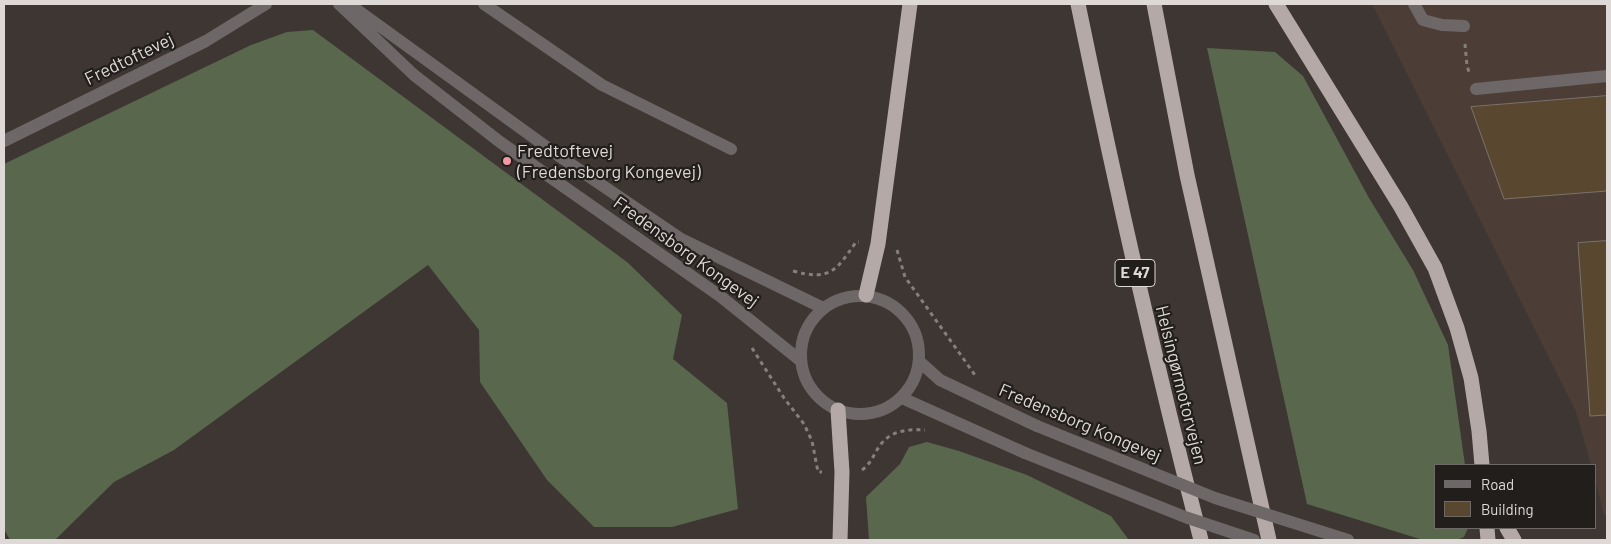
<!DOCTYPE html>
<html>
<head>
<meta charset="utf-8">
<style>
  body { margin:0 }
  #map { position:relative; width:1611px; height:544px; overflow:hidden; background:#3d3632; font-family:Barlow,sans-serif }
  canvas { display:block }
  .frame { position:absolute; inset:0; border:5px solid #ded9d7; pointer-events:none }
  .legend { position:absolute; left:1434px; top:464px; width:162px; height:65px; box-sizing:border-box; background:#221e1c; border:1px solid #6d6967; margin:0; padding:6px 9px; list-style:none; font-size:15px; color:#ded9d7 }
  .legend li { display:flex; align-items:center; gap:10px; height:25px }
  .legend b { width:25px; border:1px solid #6d6967 }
</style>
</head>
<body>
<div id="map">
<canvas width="1611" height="544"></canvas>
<div class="frame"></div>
<ul class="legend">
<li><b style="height:6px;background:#6d6867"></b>Road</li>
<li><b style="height:14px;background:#59482f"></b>Building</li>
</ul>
</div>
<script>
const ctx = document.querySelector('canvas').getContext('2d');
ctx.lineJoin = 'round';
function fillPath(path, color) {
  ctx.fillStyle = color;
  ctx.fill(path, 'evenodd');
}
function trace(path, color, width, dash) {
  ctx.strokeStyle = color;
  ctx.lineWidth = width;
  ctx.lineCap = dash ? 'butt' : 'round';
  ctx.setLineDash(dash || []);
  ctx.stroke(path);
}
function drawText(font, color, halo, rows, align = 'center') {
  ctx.font = font + ' Barlow,sans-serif';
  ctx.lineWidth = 4.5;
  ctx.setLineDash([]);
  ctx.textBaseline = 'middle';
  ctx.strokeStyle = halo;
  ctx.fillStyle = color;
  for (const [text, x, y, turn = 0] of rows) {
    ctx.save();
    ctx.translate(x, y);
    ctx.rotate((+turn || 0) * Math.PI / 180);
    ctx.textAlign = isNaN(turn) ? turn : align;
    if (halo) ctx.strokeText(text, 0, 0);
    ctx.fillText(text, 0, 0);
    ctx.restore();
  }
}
fillPath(new Path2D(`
  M1372 4H1607V516L1604 515 1595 480V465H1591L1576 412Z`), '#4c3e37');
fillPath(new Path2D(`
  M313 30 627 262 682 315 673 359 727 403 738 509 672 527H594L547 480 480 382 479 330 428 265 174 450 114 482 55 540H10L4 529V164L251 45 287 32Z
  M1207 48 1275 52 1303 76 1369 198 1413 270 1448 345 1465 465H1435V528H1468L1464 537 1457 540H1423L1307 504Z
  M927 442 959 451 1027 475 1111 516 1129 540H869L866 497 900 464 909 447Z`), '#59674d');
const building = new Path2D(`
  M1607 96V191L1504 199 1471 107Z
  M1607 241V415L1590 416 1578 243Z`);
fillPath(building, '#59482f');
trace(building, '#78736b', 1);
trace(new Path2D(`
  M1465 44 1467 66 1469 72
  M897 250 905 277 975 375
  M793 271C830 281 836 271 856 242H859
  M752 348 784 398 804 424 812 441 818 472H822
  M862 470C872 463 874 453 881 444 892 430 909 429 925 430`), '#86807d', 3, [4, 4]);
trace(new Path2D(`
  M484 4 602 85 731 149
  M1414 4 1423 20 1442 25 1464 26
  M1476 89 1607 76`), '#6d6867', 12);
trace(new Path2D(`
  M4 141 206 41 266 4`), '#6d6867', 12);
trace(new Path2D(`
  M339 4 414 75 500 142 720 296 801 361
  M349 4 559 156 681 239 823 308
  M801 355a59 59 0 1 1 118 0a59 59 0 1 1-118 0Z
  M920 362 940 380 1037 426
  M902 398 1025 453`), '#6d6867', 12);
trace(new Path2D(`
  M1078 4C1115 184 1155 362 1201 540
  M1154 4 1187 175 1269 540
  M1276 4 1401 207 1435 268 1457 328 1471 378 1479 431 1482 465
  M866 295 878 244 910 4
  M838 410 842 472 840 540
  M1487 528 1488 540
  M1507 528 1514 540`), '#b4a9a7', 15);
trace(new Path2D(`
  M1037 426 1215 498 1348 540
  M1025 453 1185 517 1254 540`), '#6d6867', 12);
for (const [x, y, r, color] of [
  [507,161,5,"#f49aa5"]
]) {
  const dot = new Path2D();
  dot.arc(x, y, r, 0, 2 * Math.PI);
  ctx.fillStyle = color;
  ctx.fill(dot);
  trace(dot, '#221e1c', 2);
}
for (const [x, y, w] of [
  [1135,273,40]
]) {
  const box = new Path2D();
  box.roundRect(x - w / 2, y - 13.5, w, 27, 4);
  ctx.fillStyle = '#221e1c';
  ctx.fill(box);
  trace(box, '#ded9d7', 1);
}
drawText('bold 16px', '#ded9d7', null, [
  ["E 47",1135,273]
]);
drawText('18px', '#ded9d7', '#221e1c', [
  ["Fredtoftevej",129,59,-26],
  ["Fredensborg Kongevej",686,252,36],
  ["Helsingørmotorvejen",1181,385,76],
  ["Fredensborg Kongevej",1080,423,23]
]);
drawText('18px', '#ded9d7', '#221e1c', [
  ["Fredtoftevej",517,151],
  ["(Fredensborg Kongevej)",517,172]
], 'left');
</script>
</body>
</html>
